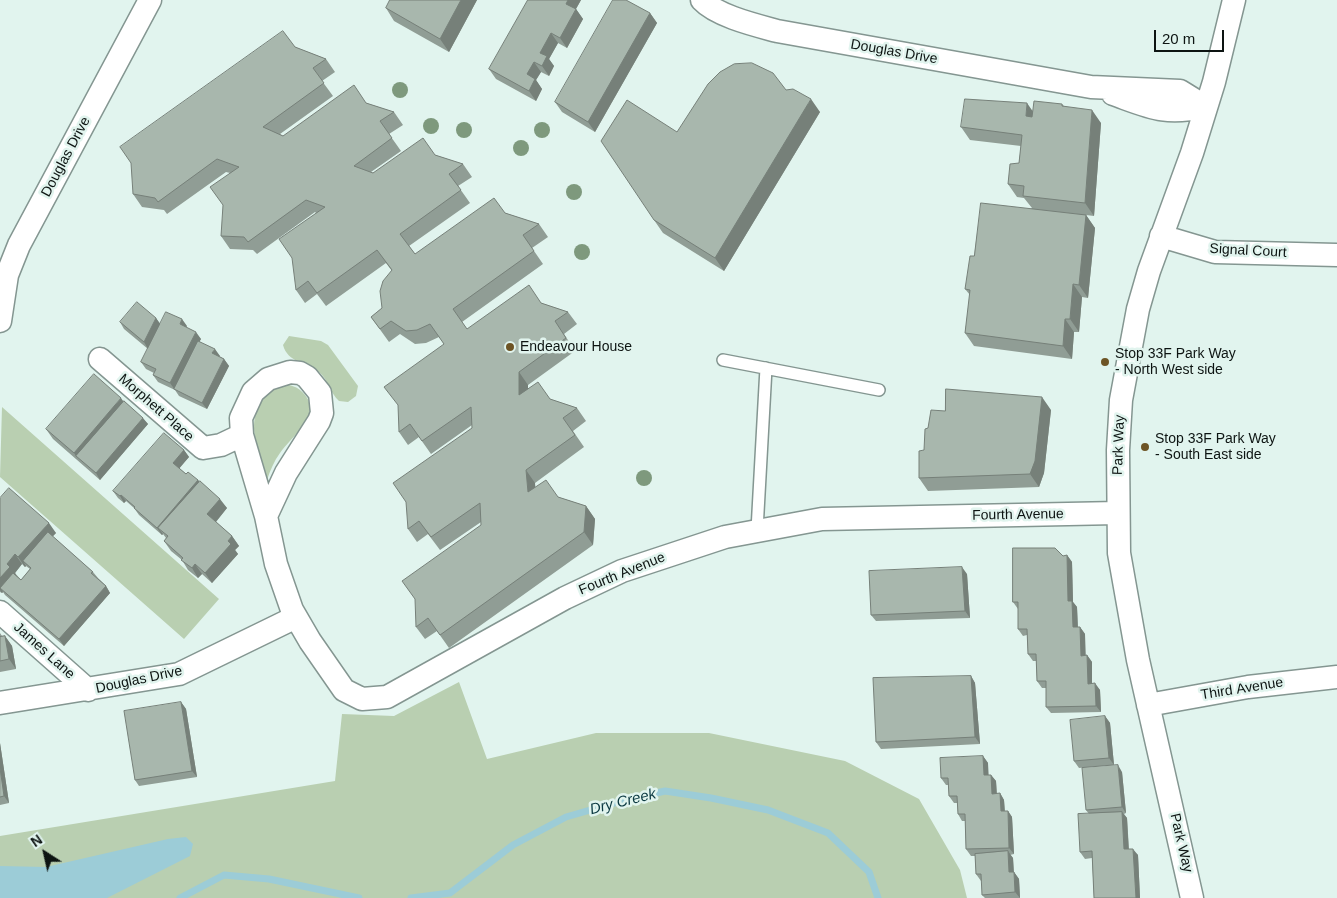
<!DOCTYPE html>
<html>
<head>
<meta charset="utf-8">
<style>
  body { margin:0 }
  #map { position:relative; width:1337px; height:898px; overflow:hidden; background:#e1f4ee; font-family:Helvetica,sans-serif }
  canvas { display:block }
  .north { position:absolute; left:20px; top:828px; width:50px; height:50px; -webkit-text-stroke:4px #e1f4ee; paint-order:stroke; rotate:325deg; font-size:14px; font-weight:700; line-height:20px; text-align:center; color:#0d1412 }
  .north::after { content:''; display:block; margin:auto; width:18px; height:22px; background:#0d1412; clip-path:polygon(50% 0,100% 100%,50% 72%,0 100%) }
  .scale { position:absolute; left:1154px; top:30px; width:70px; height:22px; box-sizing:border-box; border:2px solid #0d1412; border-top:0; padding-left:6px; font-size:15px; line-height:18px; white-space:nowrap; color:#0d1412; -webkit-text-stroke:4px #e1f4ee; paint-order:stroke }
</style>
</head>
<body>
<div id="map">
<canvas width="1337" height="898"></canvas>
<div class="north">N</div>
<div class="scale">20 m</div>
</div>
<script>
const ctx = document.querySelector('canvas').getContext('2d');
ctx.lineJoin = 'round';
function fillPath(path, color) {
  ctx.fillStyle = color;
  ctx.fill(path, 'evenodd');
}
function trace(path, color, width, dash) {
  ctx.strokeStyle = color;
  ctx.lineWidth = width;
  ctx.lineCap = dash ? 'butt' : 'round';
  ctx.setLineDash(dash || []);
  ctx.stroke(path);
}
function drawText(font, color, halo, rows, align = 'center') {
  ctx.font = font + ' Helvetica,sans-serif';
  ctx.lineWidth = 5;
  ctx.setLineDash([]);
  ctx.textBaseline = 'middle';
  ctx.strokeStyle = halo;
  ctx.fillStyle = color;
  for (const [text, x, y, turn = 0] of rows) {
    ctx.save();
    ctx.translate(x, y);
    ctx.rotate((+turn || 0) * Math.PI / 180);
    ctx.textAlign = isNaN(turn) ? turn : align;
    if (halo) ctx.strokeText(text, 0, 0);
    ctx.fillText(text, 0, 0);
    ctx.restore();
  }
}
fillPath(new Path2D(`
  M289 336 321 341 328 345 358 386 356 396 348 402 339 401C330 393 328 379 319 372 306 362 288 363 283 345Z
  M278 384C289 384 298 386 305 395 322 415 291 437 280 453 274 461 270 471 267 480 256 440 240 415 278 384Z
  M2 407 219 599 184 639 0 477Z
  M459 682 487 759 596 733H709L845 761 919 799 960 870 967 898H0V836L335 781 342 714 394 716Z`), '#b9cfb1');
fillPath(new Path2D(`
  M186 837 193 844 190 856 107 898H0V866L46 867 168 839Z`), '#9cccd7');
trace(new Path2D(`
  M180 898 224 875 269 879 359 898
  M411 898 450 893 513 845 566 817 618 802 665 791 711 798 768 810 828 833 869 872 878 898`), '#9cccd7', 7);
const lane = new Path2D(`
  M723 360 879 390
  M757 530 766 368`);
const street = new Path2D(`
  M702 0C717 16 755 25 777 31L1091 87 1180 91 1206 107
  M1113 94C1152 108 1163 115 1206 107
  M1161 236 1215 252 1337 255
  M0 321 7 275 19 245 150 0
  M100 359 203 448 221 445 242 435
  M266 516 286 473 319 421 322 413 320 393 307 377 300 373 290 372 268 379 253 392 241 418 242 435 266 516 276 564 292 610 310 641 344 690 362 699 387 697 565 598 622 571 725 537 822 519 1117 513
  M0 612 88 690
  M0 703 179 674 296 617
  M1148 705 1248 687 1337 677
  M1192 898 1138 660 1119 553 1118 450 1121 400 1138 309 1149 271 1192 153 1214 82 1234 0`);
trace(lane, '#849691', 14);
trace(street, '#849691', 25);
trace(lane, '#fff', 11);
trace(street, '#fff', 22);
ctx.fillStyle = '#7e997d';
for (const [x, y] of [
  [400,90],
  [431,126],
  [464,130],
  [542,130],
  [521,148],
  [574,192],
  [582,252],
  [644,478]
]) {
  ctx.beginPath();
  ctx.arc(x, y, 8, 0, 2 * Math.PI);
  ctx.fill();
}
fillPath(new Path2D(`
  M390 0H477L449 52 394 21 386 8Z
  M528 0H581L576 9 583 19 567 48 558 43 549 59 554 66 549 76 541 72 536 80 542 89 536 101 496 79 489 69Z
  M650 13 657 23 595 132 562 112 555 102Z
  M295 47 326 59 335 72 322 81 333 96 280 134 283 136 366 103 394 112 403 125 389 134 401 151 371 172 373 173 435 155 463 164 472 177 458 186 470 203 409 246 415 254 505 213 539 224 548 237 532 248 543 264 462 322 467 329 541 303 568 312 577 324 564 334 575 351 528 385V388L550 399 577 408 586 421 573 431 584 447 535 483V487L558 497 586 506 595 519 593 545 449 648 437 631 425 639 416 627 481 525V522L440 550 428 534 417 542 408 529 472 428V425L431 454 419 437 408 445 399 432 444 344 439 337 426 343 415 344 400 334 389 342 371 317 382 308 392 271 386 263 326 306 317 294 305 303 296 290 316 213 315 212 257 254 253 250 230 249 221 236 230 173 226 172 167 214 164 210 142 207 133 194Z
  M786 90 820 112 724 271 663 233 654 220 677 132Z
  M1062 104 1065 107 1101 123 1094 216 1086 215 1095 228 1088 298 1082 297 1079 332H1074L1072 359 974 346 965 333 970 295 965 289 974 256 1032 208 1024 198 1017 197 1008 184 1019 163 1021 146 970 140 961 127Z
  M156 318 160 324 187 326 186 327 201 339 199 341 220 356H219L224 359 229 366 207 409 179 396 175 390 158 382 153 375 154 373 146 369 141 362 148 349 124 329 120 322Z
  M124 401 148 424 100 480 53 439 46 429Z
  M1051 410 1044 473 1039 487 928 491 919 478 928 428Z
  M184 450 189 457 179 468 186 474 198 480 227 508 216 522 232 536 239 546 235 550 238 554 212 583 202 574 198 578 188 570 182 560 171 551 164 541 166 538 163 534 162 535 139 515 134 508 126 501 124 503 118 498 113 491Z
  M0 498 56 533 52 536 93 572 98 578 106 586 110 593 64 646 5 595 3 592 2 593 0 592ZM22 564 25 567 26 566 30 569 21 580 15 573Z
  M1067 555 1072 562 1073 602 1077 607 1078 627H1080L1085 634V655H1087L1092 662V683L1100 690 1101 712 1051 713 1046 707V688H1042L1037 681 1036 661H1033L1028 654 1027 635 1023 636 1018 629V609L1013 602 1063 556Z
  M967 574 970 618 876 621 871 615Z
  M0 633 2 636H5L12 646 16 669 0 672Z
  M971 676 975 683 980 744 881 749 876 742Z
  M181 702 186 709 197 777 139 786 135 780Z
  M1105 716 1110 723 1114 765 1079 768 1074 761Z
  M0 743 9 803 0 805Z
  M983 756 988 763V775H991L996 781 997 794 1000 793 1004 800 1005 811H1008L1012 817 1014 854 1010 855 1013 858 1014 872 1019 879 1020 898H985L982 895V881H981L976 874 975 856H971L966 849 965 821H962L958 814 957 803H954L949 796 948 785H946L941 778Z
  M1122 772 1126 813 1124 814 1127 818 1129 849 1138 855 1140 898H1094L1092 858 1085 859 1080 852 1089 814 1086 810Z`), '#909d95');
fillPath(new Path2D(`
  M461 0H477L449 52 440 39Z
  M568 0H581L573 14 566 4Z
  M576 9 583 19 567 48 560 38Z
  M650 13 657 23 595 132 588 122Z
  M551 33 558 43 549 59 554 66 549 76 542 66 540 53Z
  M534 62 541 72 536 80 542 89 536 101 529 91 527 74Z
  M811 99 820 112 724 271 715 258Z
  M1027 103 1036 116 1035 129 1026 116Z
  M1092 110 1101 123 1094 216 1085 203Z
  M1086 215 1095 228 1088 298 1079 285Z
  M1073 284 1082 297 1079 332 1070 319Z
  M156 318 161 325 148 349 144 342Z
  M182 319 187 326 184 331 180 324Z
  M1065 319 1074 332 1072 359 1063 346Z
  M196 332 201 339 175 390 170 383Z
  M215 349 220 356 217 360 212 353Z
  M224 359 229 366 207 409 202 403Z
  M519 372 528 385V407L519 395Z
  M1042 397 1051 410 1044 473 1039 487 1030 474Z
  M121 398 128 408 76 456 74 453Z
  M143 418 148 424 100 480 96 473Z
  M184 450 189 457 178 470 173 463Z
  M526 470 535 483 537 505 528 492Z
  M198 480 203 487 158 528 163 534 162 535 157 528Z
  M121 495 126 501 124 503 120 496Z
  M220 499 227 508 214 524 207 514Z
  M586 506 595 519 593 545 584 532Z
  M49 523 56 533 27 565 23 561 26 566 25 567 18 557Z
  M232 536 239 546 235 550 238 554 212 583 205 573Z
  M15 554 22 564 15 573 17 577 0 588 3 592 2 593 0 590V578L7 564Z
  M1067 555 1072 562 1073 602 1077 607 1078 634 1073 627 1068 601Z
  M195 564 202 574 198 578 192 568Z
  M962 567 967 574 970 618 965 611Z
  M106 586 110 593 64 646 59 639Z
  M1080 627 1085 634 1086 662 1081 656Z
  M5 636 12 646 16 669 9 659Z
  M1087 655 1092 662V690L1088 684Z
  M971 676 975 683 980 744 975 737Z
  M1095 683 1100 690 1101 712 1096 706Z
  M181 702 186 709 197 777 192 771Z
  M1105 716 1110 723 1114 765 1109 758Z
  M0 743 9 803 4 796 0 768Z
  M983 756 988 763 989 782 984 775Z
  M1118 765 1122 772 1126 813 1122 807Z
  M991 775 996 781 997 801 992 794Z
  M1000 793 1004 800 1005 818 1001 811Z
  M1008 811 1012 817 1014 854 1009 848Z
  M1122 812 1127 818 1129 856 1124 849Z
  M1133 849 1138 855 1140 898H1136Z
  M1008 851 1013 858 1014 879 1009 872Z
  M1014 872 1019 879 1020 898 1015 892Z`), '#768079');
const building = new Path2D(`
  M390 0H461L440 39 386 8Z
  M528 0H568L566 4 576 9 560 38 551 33 540 53 547 56 542 66 534 62 527 74 535 79 529 91 489 69Z
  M613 0H626L650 13 588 122 555 102Z
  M283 31 295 47 326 59 313 68 324 83 263 127 283 136 354 85 366 103 394 112 380 121 392 138 354 166 373 173 423 138 435 155 463 164 449 174 461 190 400 234 415 254 494 198 505 213 539 224 523 235 534 251 453 309 467 329 529 285 541 303 568 312 555 321 566 338 519 372V395L538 382 550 399 577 408 563 418 575 435 526 470 528 492 546 480 558 497 586 506 584 532 440 635 428 618 416 627 415 599 402 581 481 525 480 503 431 537 419 521 408 529 406 502 393 483 472 428 471 407 422 441 410 424 399 432 398 405 384 387 444 344 430 324 417 330 406 331 391 321 380 329 371 317 382 308 380 291 383 281 392 270 377 250 317 293 308 281 296 290 292 258 279 239 325 207 306 200 248 242 244 237 221 236 223 205 210 187 239 167 217 159 158 202 155 198 133 194 131 163 120 147Z
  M752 63 773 73 786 90 793 89 811 99 715 258 654 220 601 141 627 100 677 132 708 84 720 72 734 64Z
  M965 99 1027 103 1026 116 1032 117 1034 101 1062 104V106L1092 110 1085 203 1023 196 1024 186 1008 184 1010 164 1019 163 1022 135 961 127Z
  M981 203 1086 215 1079 285 1073 284 1070 319H1065L1063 346 965 333 970 290 965 289 970 256H974Z
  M137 302 156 318 144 342 120 322Z
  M166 312 182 319 180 324 196 332 170 383 153 375 156 369 141 362Z
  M198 341 215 349 212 353 224 359 202 403 174 389Z
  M94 374 121 398 74 453 46 429Z
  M946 389 1042 397 1035 461 1030 474 919 478V451L924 450 925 429 928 428 931 410 945 411Z
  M124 401 143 418 96 473 76 456Z
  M164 433 184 450 173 463 186 474 188 472 198 480 157 528 134 508 135 507 121 495 120 496 113 491Z
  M200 481 220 499 207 514 232 536 228 541 231 544 205 573 195 564 192 568 181 560 183 558 164 541 168 536 158 528Z
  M9 488 49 523 18 557 15 554 7 564 10 567 0 578V498Z
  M48 532 93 572 91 573 106 586 59 639 0 588 13 573 21 580 31 568 23 561Z
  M1013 548H1055L1063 556 1067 555 1068 601H1072L1073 627H1080L1081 656 1087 655 1088 684 1095 683 1096 706 1046 707V681H1037L1036 654H1028L1027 629H1018V602H1013Z
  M962 567 965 611 871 615 869 571Z
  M5 636 9 659 0 661V637Z
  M971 676 975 737 876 742 873 678Z
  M181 702 192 771 135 780 124 711Z
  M1105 716 1109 758 1074 761 1070 720Z
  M983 756 984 775H991L992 794 1000 793 1001 811H1008L1009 848 966 849 965 814H958L957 796H949L948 778H941L940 758Z
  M1118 765 1122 807 1086 810 1082 768Z
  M0 768 4 796 0 797Z
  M1122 812 1124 849H1133L1136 898H1094L1092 851 1080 852 1078 814Z
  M1008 851 1009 872H1014L1015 892 982 895 981 874H976L975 854Z`);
fillPath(building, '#a8b7ad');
trace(building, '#768079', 1);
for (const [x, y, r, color] of [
  [510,347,5,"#6d5425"],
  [1105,362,5,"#6d5425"],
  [1145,447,5,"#6d5425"]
]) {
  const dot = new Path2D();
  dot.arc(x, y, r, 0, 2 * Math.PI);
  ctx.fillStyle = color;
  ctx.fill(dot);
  trace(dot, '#e1f4ee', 2);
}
drawText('14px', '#0d1412', '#e1f4ee', [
  ["Douglas Drive",894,52,10],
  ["Douglas Drive",66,157,-62],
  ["Signal Court",1248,251,3],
  ["Morphett Place",156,408,41],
  ["Park Way",1119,445,-88],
  ["Fourth Avenue",1018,515,-1],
  ["Fourth Avenue",622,574,-22],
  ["James Lane",44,651,42],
  ["Douglas Drive",139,680,-12],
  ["Third Avenue",1242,689,-9],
  ["Park Way",1181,843,77]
]);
drawText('14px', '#0d1412', '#e1f4ee', [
  ["Endeavour House",520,347],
  ["Stop 33F Park Way",1115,354],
  ["- North West side",1115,370],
  ["Stop 33F Park Way",1155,439],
  ["- South East side",1155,455]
], 'left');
drawText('italic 15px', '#0b3941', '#e1f4ee', [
  ["Dry Creek",623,802,-14]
]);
</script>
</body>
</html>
